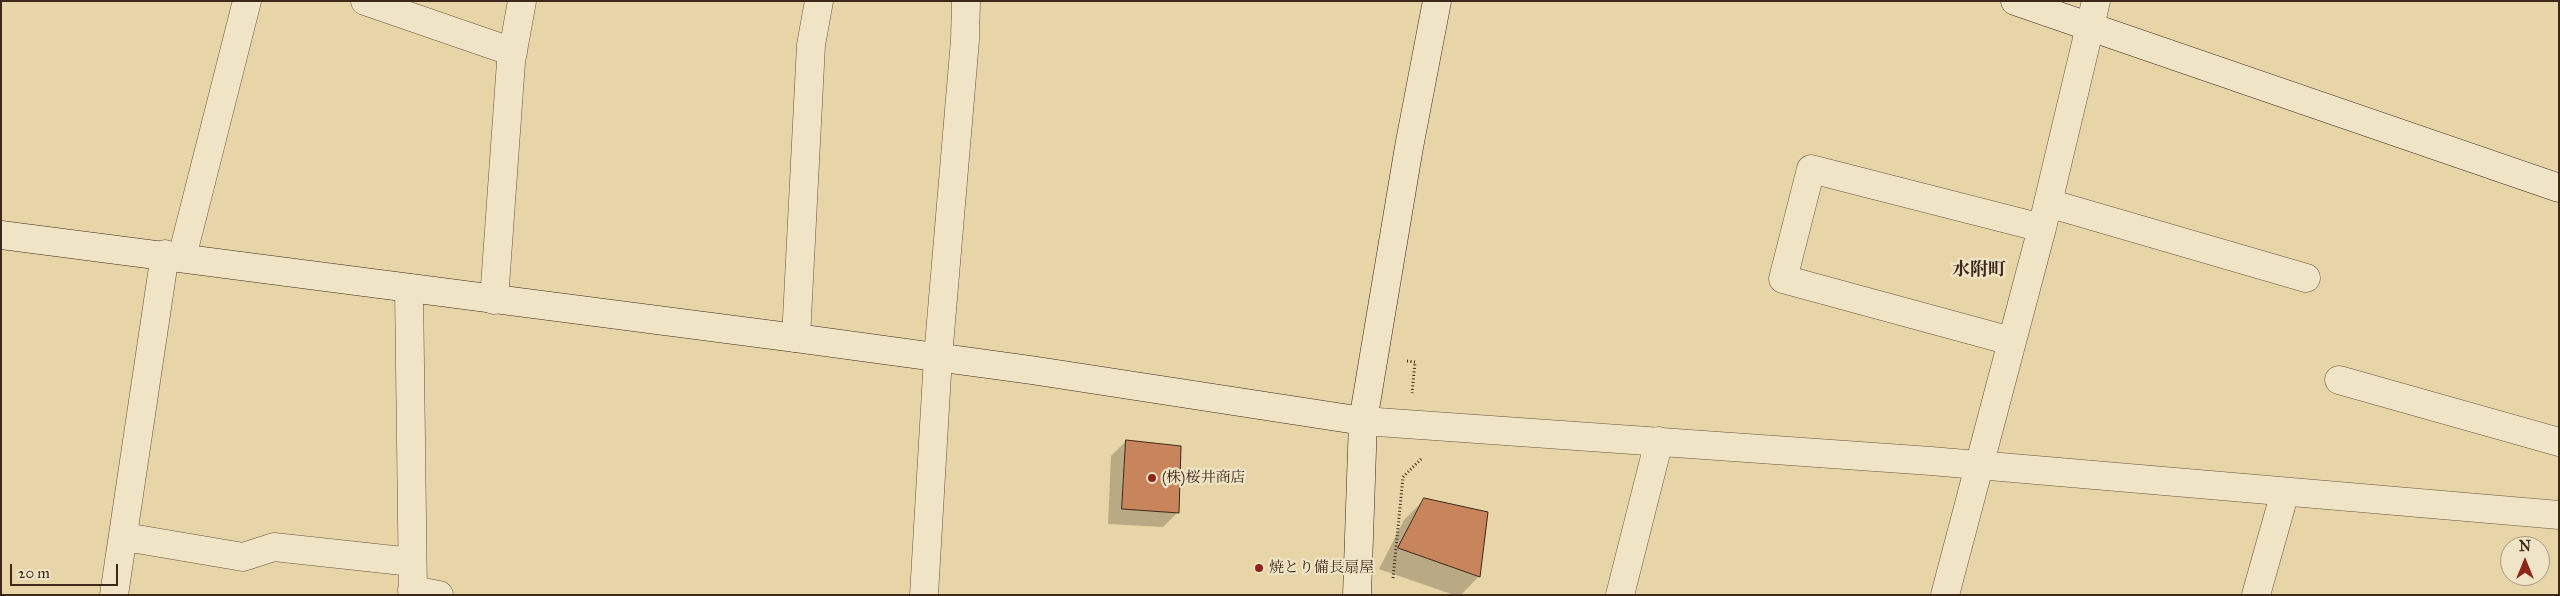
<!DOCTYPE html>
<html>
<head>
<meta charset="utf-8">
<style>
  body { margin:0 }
  #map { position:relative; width:2560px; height:596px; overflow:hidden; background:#e8d5a7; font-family:"IM FELL Great Primer",serif }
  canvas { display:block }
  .frame { position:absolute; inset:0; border:2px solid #3c2719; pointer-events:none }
  .north { position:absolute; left:2500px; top:536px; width:50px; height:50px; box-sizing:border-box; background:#f0e4c6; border:1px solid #a89881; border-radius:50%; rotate:0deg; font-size:14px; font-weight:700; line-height:20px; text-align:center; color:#3c2719 }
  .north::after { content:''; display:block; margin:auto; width:18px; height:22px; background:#8f2418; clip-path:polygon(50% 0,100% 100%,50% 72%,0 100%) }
  .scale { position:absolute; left:10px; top:564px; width:108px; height:22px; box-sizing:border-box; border:2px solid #3c2719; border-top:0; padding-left:6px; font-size:15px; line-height:18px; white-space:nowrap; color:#3c2719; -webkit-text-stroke:4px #f0e4c6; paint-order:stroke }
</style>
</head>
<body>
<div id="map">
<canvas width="2560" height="596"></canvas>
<div class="frame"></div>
<div class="north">N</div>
<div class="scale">20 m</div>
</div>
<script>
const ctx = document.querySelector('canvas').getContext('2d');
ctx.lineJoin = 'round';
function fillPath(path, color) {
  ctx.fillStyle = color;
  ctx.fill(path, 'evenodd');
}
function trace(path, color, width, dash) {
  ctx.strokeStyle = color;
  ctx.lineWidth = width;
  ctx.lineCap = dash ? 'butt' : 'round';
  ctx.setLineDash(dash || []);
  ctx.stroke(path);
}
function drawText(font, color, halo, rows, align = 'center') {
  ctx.font = font + ' "IM FELL Great Primer","Noto Serif JP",serif';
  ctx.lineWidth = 4.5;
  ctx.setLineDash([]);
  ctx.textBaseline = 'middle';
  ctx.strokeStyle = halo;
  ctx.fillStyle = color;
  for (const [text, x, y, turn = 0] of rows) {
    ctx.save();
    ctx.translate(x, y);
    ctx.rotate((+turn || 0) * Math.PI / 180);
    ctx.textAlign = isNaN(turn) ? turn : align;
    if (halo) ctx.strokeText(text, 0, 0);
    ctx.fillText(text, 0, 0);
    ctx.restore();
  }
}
fillPath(new Path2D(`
  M1126 441 1178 512 1163 527 1108 524 1111 456Z
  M1425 499 1479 576 1461 595H1454L1379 569 1404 520Z`), '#0003');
const building = new Path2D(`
  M1126 440 1181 446 1179 513 1122 509Z
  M1424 498 1488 512 1480 577 1398 548Z`);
fillPath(building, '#c8855b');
trace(building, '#3c2719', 1);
const street = new Path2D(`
  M365 1 513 52
  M2048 203 2306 278
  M182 257 247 1
  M409 288 413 595
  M494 300 511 62 522 1
  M796 338 811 45 819 1
  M2011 341 1783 279 1811 169 2042 228
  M2339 380 2559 442
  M1363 421 1931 461 2559 515
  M125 537 243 557 274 547 412 562
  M412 590 439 595
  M114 595 165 254
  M924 595 938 357 965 40 966 1
  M1620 595 1659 441
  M1945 595 2042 228 2096 1
  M2256 595 2285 492`);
const secondary = new Path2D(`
  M2015 1 2559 188
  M1 235 796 338 1031 370 1363 421
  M1357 595 1363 421 1409 147 1437 1`);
trace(street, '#67523c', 29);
trace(secondary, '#3c2719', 29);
trace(new Path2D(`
  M1407 361 1415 362 1412 393
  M1393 578 1403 477 1422 458`), '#3c2719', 3, [1, 2.5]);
trace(street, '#f0e4c6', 28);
trace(secondary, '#f0e4c6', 28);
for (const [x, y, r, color] of [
  [1152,478,5,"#8f2418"],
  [1259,568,5,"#8f2418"]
]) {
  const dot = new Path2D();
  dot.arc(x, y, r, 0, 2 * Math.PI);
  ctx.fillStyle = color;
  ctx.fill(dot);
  trace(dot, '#f0e4c6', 2);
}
drawText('15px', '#3c2719', '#f0e4c6', [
  ["(株)桜井商店",1162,478],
  ["焼とり備長扇屋",1269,568]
], 'left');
drawText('bold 18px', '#3c2719', '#f0e4c6', [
  ["水附町",1979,271]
]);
</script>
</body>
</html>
